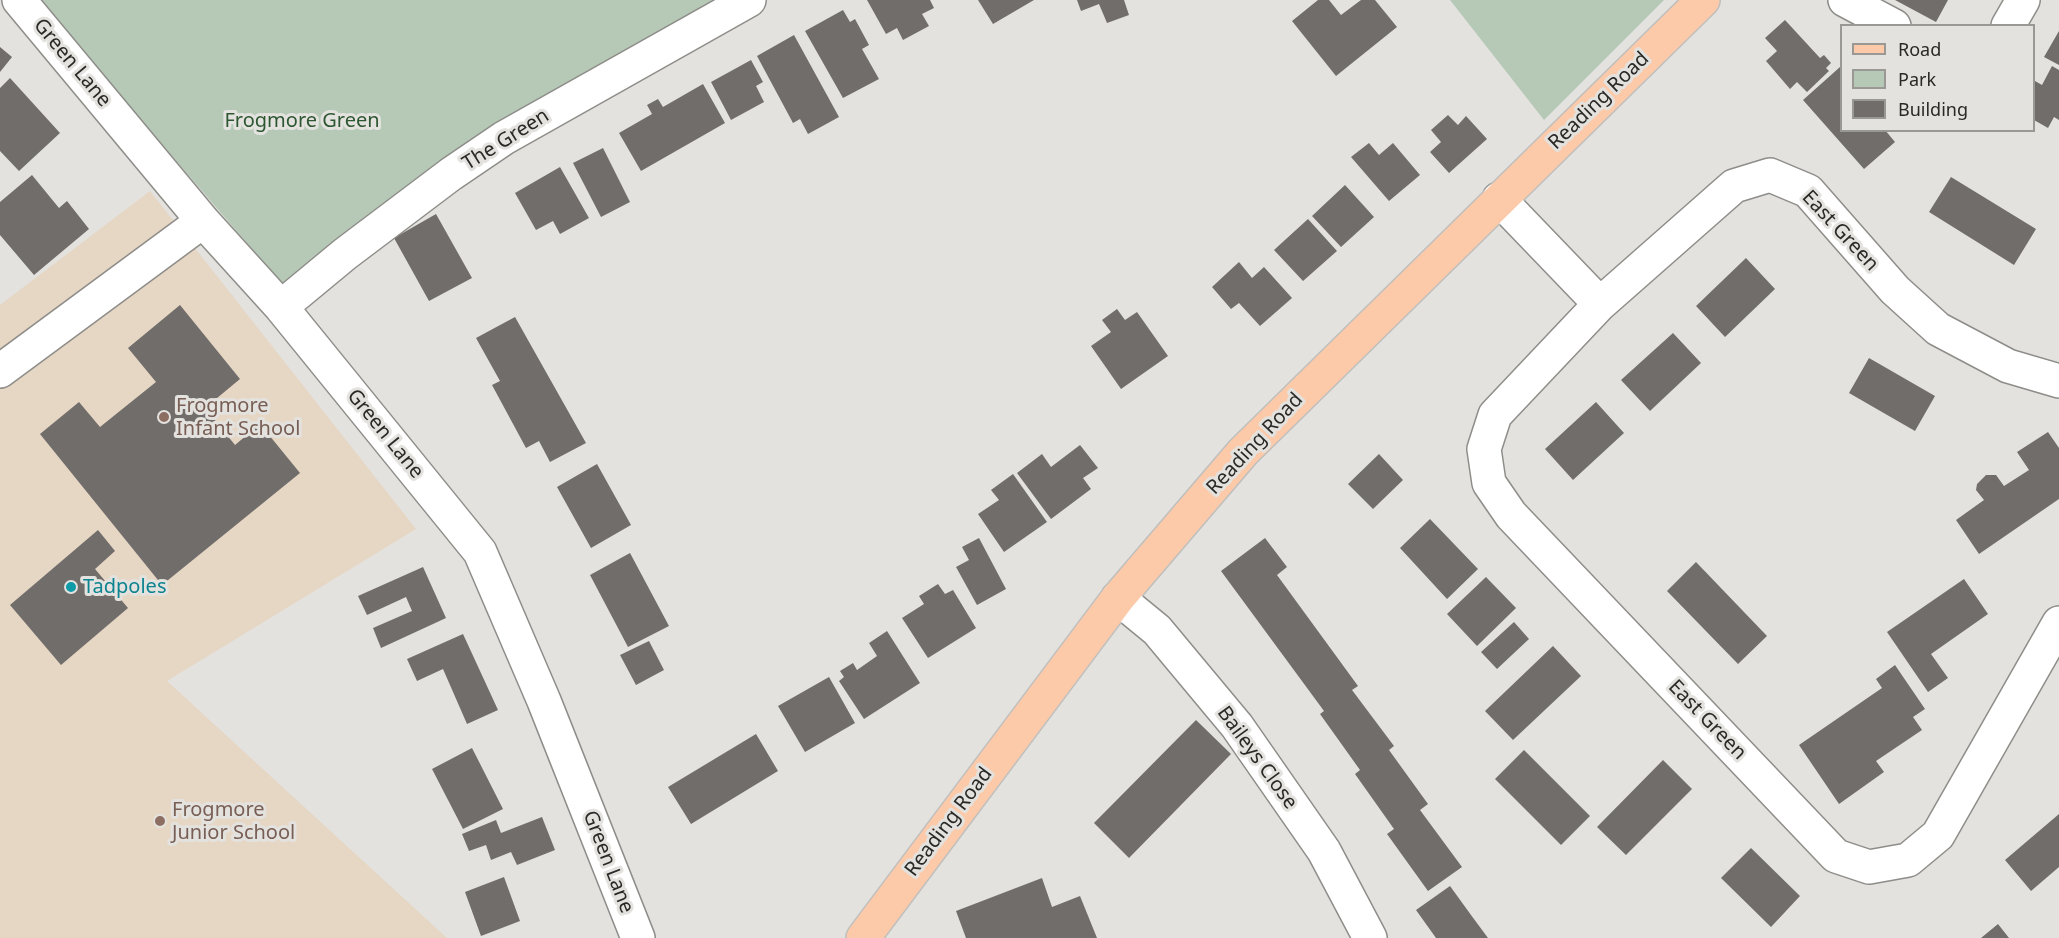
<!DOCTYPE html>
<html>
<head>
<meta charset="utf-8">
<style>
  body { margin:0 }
  #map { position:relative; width:2059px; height:938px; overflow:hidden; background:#e3e2de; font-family:"Noto Sans",sans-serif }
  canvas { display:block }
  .legend { position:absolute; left:1840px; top:24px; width:195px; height:108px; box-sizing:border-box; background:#e3e2de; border:2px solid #999895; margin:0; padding:8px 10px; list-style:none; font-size:18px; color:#292927 }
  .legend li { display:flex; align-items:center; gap:12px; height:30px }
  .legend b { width:30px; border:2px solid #999895 }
</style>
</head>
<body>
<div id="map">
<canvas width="2059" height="938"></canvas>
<ul class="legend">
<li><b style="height:8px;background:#fccaa9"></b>Road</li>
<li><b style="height:16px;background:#b6c9b7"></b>Park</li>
<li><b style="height:16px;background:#716d6b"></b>Building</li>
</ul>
</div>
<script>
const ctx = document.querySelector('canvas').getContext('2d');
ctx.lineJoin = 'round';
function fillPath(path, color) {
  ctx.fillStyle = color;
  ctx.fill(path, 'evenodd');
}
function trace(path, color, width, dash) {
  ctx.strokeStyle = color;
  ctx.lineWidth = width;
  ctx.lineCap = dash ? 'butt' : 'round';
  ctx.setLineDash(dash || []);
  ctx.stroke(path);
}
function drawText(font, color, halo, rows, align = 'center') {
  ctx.font = font + ' "Noto Sans",sans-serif';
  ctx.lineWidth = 6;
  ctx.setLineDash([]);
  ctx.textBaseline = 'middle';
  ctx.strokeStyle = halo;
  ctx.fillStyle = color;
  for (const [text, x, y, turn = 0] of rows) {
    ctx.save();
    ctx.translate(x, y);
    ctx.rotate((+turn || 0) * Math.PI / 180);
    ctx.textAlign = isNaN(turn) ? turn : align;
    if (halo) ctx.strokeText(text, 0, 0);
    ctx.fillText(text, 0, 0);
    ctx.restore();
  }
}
fillPath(new Path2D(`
  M150 191 416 529 167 681 447 938H0V305Z`), '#e6d6c4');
fillPath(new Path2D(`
  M38 0H733L635 51 565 84 491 126 437 165 376 217 282 284Z
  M1450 0H1664L1544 120Z`), '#b6c9b7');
fillPath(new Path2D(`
  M867 0H930L934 8 922 14 929 26 903 40 897 28 886 34Z
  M978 0H1034L993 24Z
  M1077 0H1124L1129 15 1107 23 1099 4 1081 11Z
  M1318 0H1329L1341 15 1361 0H1375L1397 27 1336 76 1292 21Z
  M1895 0H1948L1936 22Z
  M843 10 850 22 855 19 869 45 862 49 879 79 843 98 805 31Z
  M1785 20 1820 58 1824 55 1831 63 1826 68 1829 71 1807 92 1797 82 1790 89 1766 61 1777 51 1765 38Z
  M2059 31V65L2044 57Z
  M794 35 839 117 808 134 800 119 793 123 757 56Z
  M0 47 12 57 0 72Z
  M751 60 763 82 756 86 764 102 731 120 711 82Z
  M2052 66 2059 70V120L2054 117 2048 128 2034 120V83L2035 81 2042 85Z
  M1840 67 1842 130H1885L1895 142 1864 169 1803 100Z
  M10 78 60 133 19 171 0 151V88Z
  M703 84 725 123 641 171 619 133 652 114 647 105 658 99 663 107Z
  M1448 115 1458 125 1466 116 1487 139 1449 173 1430 152 1441 142 1431 130Z
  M1369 143 1379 155 1393 143 1420 175 1389 201 1351 157Z
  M603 148 630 202 601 217 573 163Z
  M560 167 589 218 560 234 553 221 536 230 515 193Z
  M32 175 59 208 67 201 89 229 34 275 0 235V202Z
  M1951 177 2036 229 2014 265 1929 212Z
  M1345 185 1374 217 1341 247 1312 216Z
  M436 214 472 278 429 301 394 238Z
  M1308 219 1337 251 1303 281 1274 250Z
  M1746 258 1775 289 1725 337 1696 306Z
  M1239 262 1252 278 1264 267 1292 298 1260 326 1239 303 1231 309 1212 287Z
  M180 305 240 379 205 408 235 445 260 424 300 473 162 585 40 434 79 402 100 427 156 382 128 348Z
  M1117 309 1125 320 1137 312 1168 356 1121 389 1091 346 1111 332 1102 320Z
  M515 317 586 443 550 462 539 441 526 448 492 385 500 381 476 338Z
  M1673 333 1701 363 1650 411 1621 380Z
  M1869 358 1935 396 1915 431 1849 393Z
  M1596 402 1624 433 1573 480 1545 449Z
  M2048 432 2059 448V499L1979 554 1956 520 1984 500 1976 490 1977 484 1986 475H1996L2004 486 2029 470 2017 452Z
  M1080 445 1098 468 1083 478 1091 489 1051 519 1017 473 1042 454 1051 467Z
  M1379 454 1403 480 1373 509 1348 484Z
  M597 464 631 525 591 548 557 487Z
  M1013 474 1047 522 1004 552 978 514 999 500 991 490Z
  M1430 519 1478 569 1447 599 1400 548Z
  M98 530 115 551 95 569 128 608 61 665 10 605Z
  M979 538 1006 589 977 605 956 567 969 560 962 547Z
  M1265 538 1287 567 1277 575 1358 686 1352 690 1394 746 1389 750 1428 804 1420 810 1462 867 1428 891 1387 834 1394 829 1355 774 1360 770 1320 714 1324 711 1221 571Z
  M630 553 669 626 628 647 590 575Z
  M1696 562 1767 636 1738 664 1667 591Z
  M423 567 446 618 381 648 373 628 412 611 406 597 367 615 358 596Z
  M1486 577 1516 608 1477 646 1447 614Z
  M1964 579 1988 614 1931 654 1948 678 1928 692 1887 632Z
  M938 584 945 594 953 590 976 628 928 658 902 618 924 604 919 596Z
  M1514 622 1529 639 1497 669 1481 652Z
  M887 631 920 683 864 719 839 681 844 677 840 671 853 663 857 670 877 656 869 643Z
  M463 634 498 710 467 724 443 669 417 681 407 659Z
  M649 641 664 670 636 685 620 655Z
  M1553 646 1581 676 1513 740 1485 711Z
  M1895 665 1925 709 1913 717 1922 730 1876 761 1884 772 1839 804 1799 745 1882 688 1876 679Z
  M829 677 855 723 805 752 778 706Z
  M1196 720 1231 754 1129 858 1094 823Z
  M756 734 778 771 691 824 668 787Z
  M472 748 503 809 463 829 432 769Z
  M1524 750 1590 816 1561 845 1495 779Z
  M1663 760 1692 789 1626 855 1597 827Z
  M2059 814V867L2031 891 2005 860Z
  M542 817 555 850 517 865 511 852 491 860 486 845 469 851 462 834 496 820 501 833Z
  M1751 848 1800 896 1771 927 1721 878Z
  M504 877 520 921 481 936 465 892Z
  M1042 878 1052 907 1080 896 1097 938H966L956 911Z
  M1450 886 1471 915 1488 938H1436L1416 910Z
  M1998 924 2009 938H1981Z`), '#716d6b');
const minor = new Path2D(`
  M19 0 203 221 281 307 480 552 544 701 638 938
  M1845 0 1894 26
  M2008 26 2023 0
  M1499 199 1600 304
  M281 307 345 254 451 174 504 138 749 0
  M0 371 203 221
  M2059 381 2008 366 1938 329 1895 290 1808 191 1770 175 1734 186 1600 304 1495 415 1484 449 1489 483 1511 515 1836 856 1869 867 1908 860 1938 835 2059 623
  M1118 598 1157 630 1237 726 1324 851 1370 938`);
const major = new Path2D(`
  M863 938 1118 598 1243 452 1703 0`);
trace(minor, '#8e8d89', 36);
trace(major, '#bfbfbe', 36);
trace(minor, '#fff', 33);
trace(major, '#fccaa9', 33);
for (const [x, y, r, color] of [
  [164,417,6,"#8d6e63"],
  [71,587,6,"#0f9aa8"],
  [160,821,6,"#8d6e63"]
]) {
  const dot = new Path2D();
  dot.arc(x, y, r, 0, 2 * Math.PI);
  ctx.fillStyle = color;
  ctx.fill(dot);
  trace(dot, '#e3e2de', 2);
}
drawText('20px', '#292927', '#e3e2de', [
  ["Green Lane",72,63,50],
  ["Reading Road",1599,101,-44],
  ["The Green",506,140,-32],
  ["East Green",1840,231,47],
  ["Green Lane",385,434,51],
  ["Reading Road",1255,444,-47],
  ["East Green",1707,720,46],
  ["Baileys Close",1257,758,54],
  ["Reading Road",949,822,-53],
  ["Green Lane",608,862,69]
]);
drawText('20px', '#2c5732', '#e3e2de', [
  ["Frogmore Green",302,121]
]);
drawText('20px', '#785e54', '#e3e2de', [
  ["Frogmore",176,406],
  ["Infant School",176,429],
  ["Frogmore",172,810],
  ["Junior School",172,833]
], 'left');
drawText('20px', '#0d838f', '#e3e2de', [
  ["Tadpoles",83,587]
], 'left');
</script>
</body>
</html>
